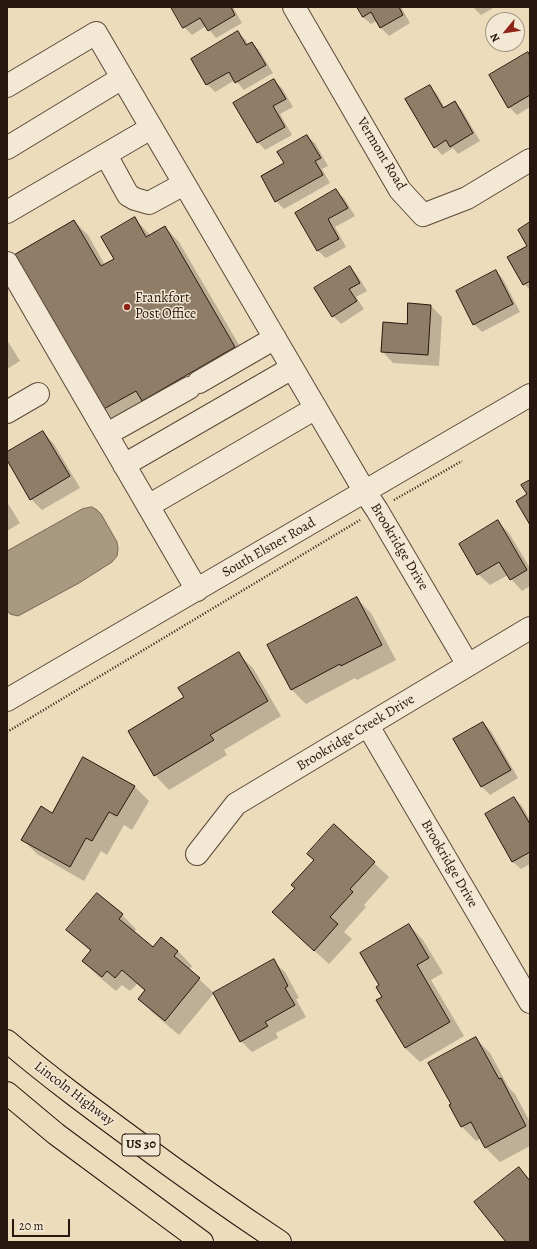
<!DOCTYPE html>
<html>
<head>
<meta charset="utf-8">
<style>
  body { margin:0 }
  #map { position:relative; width:537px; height:1249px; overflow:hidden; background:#eddcbc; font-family:Alegreya,serif }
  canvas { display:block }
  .frame { position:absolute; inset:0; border:8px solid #29160e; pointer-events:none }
  .north { position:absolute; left:485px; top:12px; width:40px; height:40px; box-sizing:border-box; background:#f3e8d3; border:1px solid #a29484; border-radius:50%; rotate:241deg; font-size:11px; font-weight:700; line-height:16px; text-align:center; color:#29160e }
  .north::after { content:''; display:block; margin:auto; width:14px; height:18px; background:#8f2418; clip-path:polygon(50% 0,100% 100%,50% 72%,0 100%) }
  .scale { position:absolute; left:12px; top:1219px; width:58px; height:18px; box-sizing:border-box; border:2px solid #29160e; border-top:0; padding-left:5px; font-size:12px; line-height:14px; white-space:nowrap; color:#29160e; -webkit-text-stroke:3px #f3e8d3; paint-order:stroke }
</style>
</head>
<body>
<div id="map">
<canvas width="537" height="1249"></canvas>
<div class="frame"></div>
<div class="north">N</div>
<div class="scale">20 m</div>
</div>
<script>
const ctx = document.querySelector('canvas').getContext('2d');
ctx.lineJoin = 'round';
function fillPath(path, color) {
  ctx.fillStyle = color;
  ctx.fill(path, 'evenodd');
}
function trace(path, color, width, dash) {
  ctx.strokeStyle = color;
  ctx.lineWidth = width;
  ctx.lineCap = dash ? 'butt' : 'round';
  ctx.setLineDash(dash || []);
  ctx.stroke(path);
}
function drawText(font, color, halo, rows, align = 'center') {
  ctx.font = font + ' Alegreya,serif';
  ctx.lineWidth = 3;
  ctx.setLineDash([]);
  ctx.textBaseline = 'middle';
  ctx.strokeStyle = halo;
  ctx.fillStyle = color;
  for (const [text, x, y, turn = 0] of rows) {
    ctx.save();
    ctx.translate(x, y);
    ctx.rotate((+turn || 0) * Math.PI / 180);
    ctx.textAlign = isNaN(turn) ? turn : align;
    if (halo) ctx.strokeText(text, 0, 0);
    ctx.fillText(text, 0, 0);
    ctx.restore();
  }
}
const water = new Path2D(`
  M92 507 97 510 101 514 117 542 118 549 117 556 112 562 79 583 18 616 10 614 7 610V551L82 509Z`);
fillPath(water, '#aa9981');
trace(water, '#766553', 1);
fillPath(new Path2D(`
  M172 7H233L242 23 216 38 206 26 192 35 184 27Z
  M358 7H401L410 23 389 36 381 28 377 21 371 24 363 17Z
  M473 7H495L481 15Z
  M238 33 246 40 248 45 252 43 259 50 273 73 244 90 235 80 215 92 207 84Z
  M528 53 530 56V107L517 115 509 107Z
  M274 81 282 88 293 107 280 114 292 135 265 150 258 142Z
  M429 86 437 94 445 108 455 102 462 110 480 141 458 154 453 148 442 155 435 147Z
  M307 136 315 143 328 166 322 169 330 183 284 209 276 201 285 163Z
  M336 191 344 198 355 216 335 227 346 247 326 258 318 251 297 214Z
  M135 219 151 236 165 227 179 242 249 362 117 424 103 410 74 221 88 235 105 265 115 259Z
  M530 223V290L524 284Z
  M350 267 357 275 367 291 356 297 364 309 341 324 333 316Z
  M496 271 503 279 520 312 482 332 474 324Z
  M431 306 442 317 439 366 393 363 382 351 408 325Z
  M7 340 20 361 7 369Z
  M43 432 54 444 80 488 42 510 31 499 7 458V453Z
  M7 502 20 523 7 531Z
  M498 522 509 533 530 568V586L522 591 511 579 508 575 490 585 478 574Z
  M357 599 371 613 396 660 357 680 355 678 306 704 292 690 268 645Z
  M238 654 253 668 281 716 224 750 227 755 169 790 155 775 185 698Z
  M483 723 491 731 518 778 490 795 482 787 455 740Z
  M134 786 149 801 132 830 124 825 107 855 101 851 84 881 37 854 23 840Z
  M514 798 522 806 530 820V864L521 869 513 862 486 815Z
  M334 826 389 877 364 905 366 907 344 932 352 939 329 964 288 927 296 888 315 860Z
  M122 915 136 929 134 932 153 948 178 951 192 966 189 970 214 993 179 1035 153 1013 139 999 145 991 137 984 130 991 122 985 116 991 98 976 83 961 91 952 68 930Z
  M409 925 423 940 443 973 431 980 464 1036 420 1062 405 1048 378 1001 384 997 380 985Z
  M273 961 285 972 299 998 296 999 306 1017 276 1033 278 1038 252 1052 241 1041Z
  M476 1039 490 1053 509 1088 515 1094 530 1122V1146L500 1162 486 1148 481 1138 476 1141 461 1126 452 1105Z`), '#0003');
const building = new Path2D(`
  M171 7H231L235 15 208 31 200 18 183 28Z
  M357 7H399L403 15 380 28 371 12 363 17Z
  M238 31 246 45 252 42 266 65 235 83 229 72 206 85 191 59Z
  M528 52 530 56V95L508 108 489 75Z
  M274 79 286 99 273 106 285 127 257 143 233 103Z
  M430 85 443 108 455 101 473 133 450 147 446 140 434 148 405 99Z
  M307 135 321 158 315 161 323 175 275 202 261 176 284 163 277 152Z
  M336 189 348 208 328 219 339 239 317 251 295 213Z
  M135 217 146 237 165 226 235 347 142 401 136 391 102 410 12 256 74 220 101 266 114 259 101 237Z
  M530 222V281L523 285 507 257 527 246 518 230Z
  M350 266 360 283 349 289 357 301 332 317 314 288Z
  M496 270 513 304 473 325 456 291Z
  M408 303 431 305 428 355 381 352 383 322 407 324Z
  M43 431 70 476 30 500 7 460V452Z
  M530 480V525L516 501 527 494 521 485Z
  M498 520 527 570 510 580 499 562 477 575 459 544Z
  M357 597 382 645 341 666 340 664 291 690 267 645Z
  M239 652 268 701 210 735 214 740 154 776 128 731 184 697 178 688Z
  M483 722 511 770 481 787 453 739Z
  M83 757 135 786 117 816 109 812 92 841 86 838 70 867 21 840 41 806 52 813Z
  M514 797 530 824V852L512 862 485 814Z
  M334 824 375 862 350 889 353 892 330 917 338 924 314 951 272 912 295 888 291 885 314 860 307 854Z
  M97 893 123 914 119 919 153 947 161 937 178 951 174 956 200 978 165 1021 138 999 145 990 122 970 115 978 107 971 102 977 82 961 91 950 66 930Z
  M409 924 429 958 417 965 450 1022 405 1048 376 1000 382 997 376 987 379 985 360 953Z
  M274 959 288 986 285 988 295 1005 265 1022 268 1026 240 1042 213 993Z
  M476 1037 499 1079 501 1078 526 1126 485 1148 471 1122 461 1127 449 1105 451 1104 428 1063Z
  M519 1167 530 1181V1242H506L474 1202Z`);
fillPath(building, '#8f7d68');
trace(building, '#29160e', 1);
const minor = new Path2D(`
  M294 7 400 190 423 215 467 198 530 160
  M7 86 96 33 365 492 377 510 468 665
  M7 148 122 78
  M106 155 128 195 135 199 149 203 184 184
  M7 212 151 128
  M7 263 197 590
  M199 382 275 338
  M7 412 38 394
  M107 434 189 388
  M124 465 292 368
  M148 506 316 408
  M7 700 530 395
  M368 726 530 1002
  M197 854 236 804 530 628`);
const major = new Path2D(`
  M7 1041C49 1077 94 1110 139 1143 185 1177 232 1210 280 1242
  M7 1093 56 1134 202 1242`);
trace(minor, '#5a483a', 24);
trace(major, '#29160e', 24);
trace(new Path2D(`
  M394 500 462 461
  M7 732 360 520`), '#29160e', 2.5, [1, 2]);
trace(minor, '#f3e8d3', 22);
trace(major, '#eddcbc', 22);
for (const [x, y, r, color] of [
  [127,307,4,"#8f2418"]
]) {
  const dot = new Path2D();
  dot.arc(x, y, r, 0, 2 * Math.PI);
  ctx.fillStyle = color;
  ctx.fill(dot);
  trace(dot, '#f3e8d3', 1.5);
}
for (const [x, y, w] of [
  [141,1145,38]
]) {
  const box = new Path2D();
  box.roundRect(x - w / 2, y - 11, w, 22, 3);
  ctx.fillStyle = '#f3e8d3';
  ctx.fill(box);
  trace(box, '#29160e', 1);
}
drawText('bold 13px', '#29160e', null, [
  ["US 30",141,1145]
]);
drawText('14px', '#29160e', '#f3e8d3', [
  ["Vermont Road",381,154,59],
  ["Brookridge Drive",399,547,59],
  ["South Elsner Road",269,548,-30],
  ["Brookridge Creek Drive",356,733,-31],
  ["Brookridge Drive",449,864,60],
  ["Lincoln Highway",74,1094,37]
]);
drawText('14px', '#29160e', '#f3e8d3', [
  ["Frankfort",135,299],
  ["Post Office",135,315]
], 'left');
</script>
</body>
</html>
